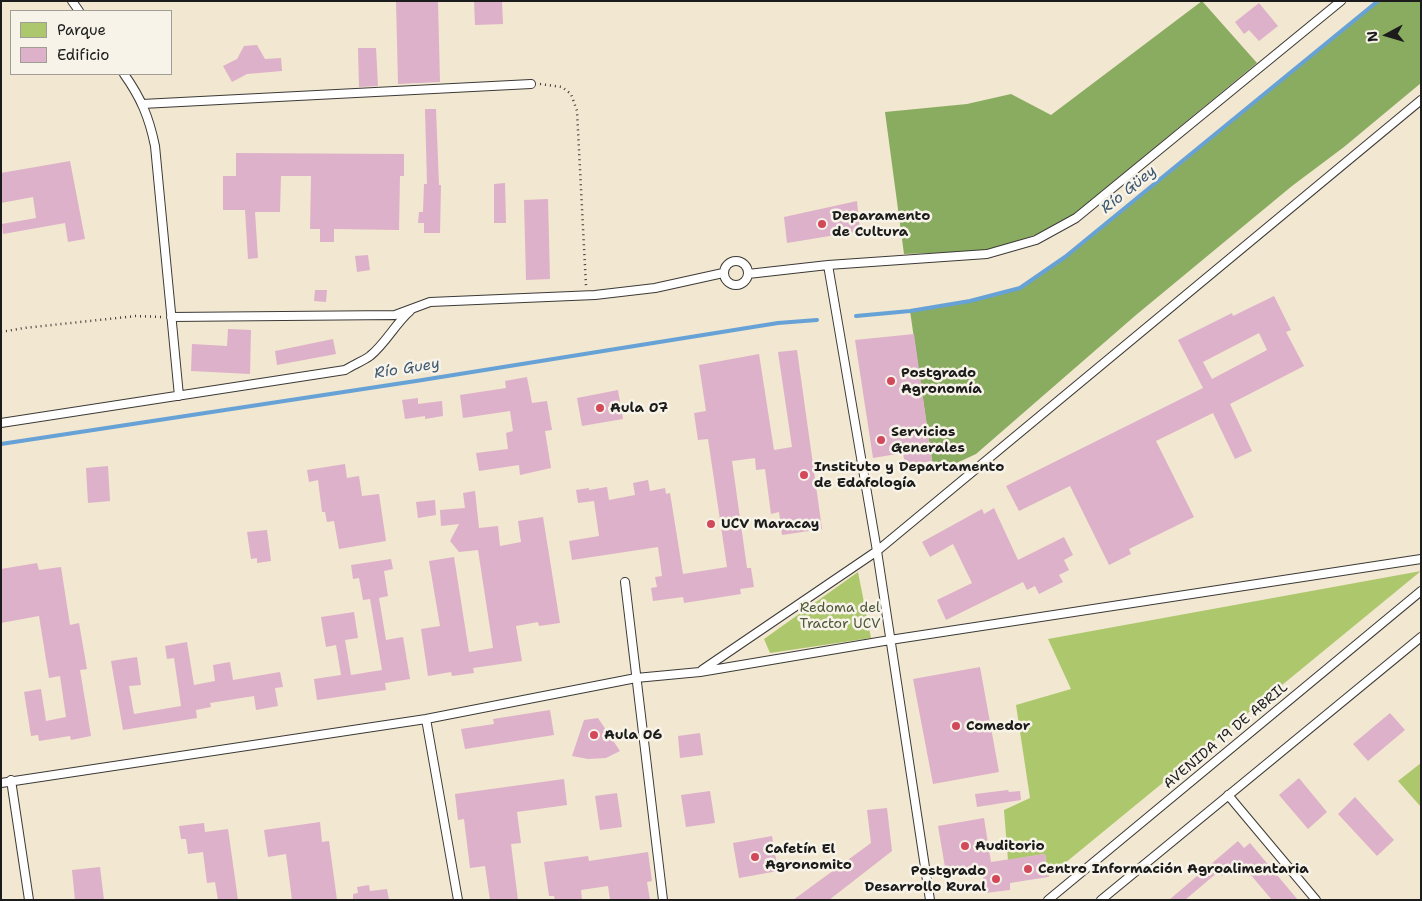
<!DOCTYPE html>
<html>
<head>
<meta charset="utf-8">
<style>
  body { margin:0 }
  #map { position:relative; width:1422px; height:901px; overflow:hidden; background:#f2e7d0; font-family:"Shantell Sans",sans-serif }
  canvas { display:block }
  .frame { position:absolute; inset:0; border:2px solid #1c1c1c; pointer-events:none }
  .legend { position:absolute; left:10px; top:10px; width:162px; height:65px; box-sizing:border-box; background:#f7f3e8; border:1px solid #9f9d96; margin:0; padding:6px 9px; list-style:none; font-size:15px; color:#1c1c1c }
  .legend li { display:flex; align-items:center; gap:10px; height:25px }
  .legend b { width:25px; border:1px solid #9f9d96 }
  .north { position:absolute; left:1362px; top:10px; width:50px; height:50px; -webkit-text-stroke:4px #f7f3e8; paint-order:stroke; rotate:264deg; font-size:14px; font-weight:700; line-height:20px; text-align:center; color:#1c1c1c }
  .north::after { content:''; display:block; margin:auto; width:18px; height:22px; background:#1c1c1c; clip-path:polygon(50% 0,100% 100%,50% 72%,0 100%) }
</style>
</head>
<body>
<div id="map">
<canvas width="1422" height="901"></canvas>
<div class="frame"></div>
<ul class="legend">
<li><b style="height:14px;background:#adc76d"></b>Parque</li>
<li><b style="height:14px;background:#ddb1c9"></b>Edificio</li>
</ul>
<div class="north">N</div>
</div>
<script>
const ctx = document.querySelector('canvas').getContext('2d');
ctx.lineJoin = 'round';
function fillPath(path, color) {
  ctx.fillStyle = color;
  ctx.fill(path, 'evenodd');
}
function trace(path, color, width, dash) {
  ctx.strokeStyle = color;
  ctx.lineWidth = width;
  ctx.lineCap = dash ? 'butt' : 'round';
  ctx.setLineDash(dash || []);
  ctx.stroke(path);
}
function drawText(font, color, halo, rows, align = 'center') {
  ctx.font = font + ' "Shantell Sans",sans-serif';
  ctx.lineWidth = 5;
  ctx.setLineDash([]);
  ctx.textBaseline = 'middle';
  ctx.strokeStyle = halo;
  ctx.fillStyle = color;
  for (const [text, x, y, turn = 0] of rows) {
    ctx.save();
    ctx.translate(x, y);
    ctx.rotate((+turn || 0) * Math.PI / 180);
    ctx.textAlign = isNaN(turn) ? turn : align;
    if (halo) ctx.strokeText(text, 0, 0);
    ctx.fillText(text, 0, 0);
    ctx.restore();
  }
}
fillPath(new Path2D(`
  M1421 571 1048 877 1045 854 1008 860 1004 810 1030 798 1016 705 1071 689 1048 639Z
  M858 572 871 638 770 653 764 639Z
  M1421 763V807L1398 781Z`), '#adc76d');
fillPath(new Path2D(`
  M1202 1 1257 63 1074 214 1035 235 987 251 904 254 885 112 967 104 1011 94 1051 115Z
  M1378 1H1421V83L1344 147 1292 186 1136 315 976 454 948 467 932 461 910 311 970 301 1020 288 1065 257Z`), '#8aac60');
trace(new Path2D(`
  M856 316 910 311 970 301 1020 288 1065 257 1378 1
  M1 444 416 381 778 323 817 320`), '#67a2d7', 4);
fillPath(new Path2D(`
  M396 1H438L440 82 398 84Z
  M474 1H502L503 24 475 25Z
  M1259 3 1278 26 1259 41 1249 30 1244 34 1235 22Z
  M257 45 265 59 281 58 282 71 247 74 232 82 223 66 237 59 244 46Z
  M358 48H376L378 86 359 87Z
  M425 109H436L439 185H441L440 233H424V223H418L419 212H423L424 184H427Z
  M236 153 404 154V176H400L399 230 334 229V242H320V229H310L311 176H281L280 212H255L258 258 248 259 245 210H223V176H236Z
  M70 161 85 239 68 242 65 223 3 234 2 224 36 218 33 197 1 203V173Z
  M505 183 506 223H494V184Z
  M548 199 550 279 526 280 524 200Z
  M857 201 860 231 787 243 784 217Z
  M368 255 370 270 357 272 355 256Z
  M315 290H327L326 302 314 301Z
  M1274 296 1291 330 1286 332 1304 366 1230 404 1252 451 1235 459 1213 413 1156 441 1194 517 1129 549 1131 554 1109 565 1070 486 1019 511 1006 486 1203 388 1178 340 1232 313 1233 316ZM1259 333 1267 350 1212 379 1203 362Z
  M228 329 251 330 250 374 191 371 192 344 227 346Z
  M914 334 932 461 905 465 903 453 873 458 855 340Z
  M333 339 336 354 277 365 275 351Z
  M797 350 822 529 782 535 779 512 771 514 765 469 756 470 755 458 732 461 747 568H751L754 587 740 589 741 594 684 603 683 597 653 601 651 588 657 587 655 577 662 576 658 547 572 560 569 541 599 536 594 501 578 503 576 490 589 488V490L607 487 609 500 635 495 633 483 648 480 650 491 665 488 666 494 670 493 683 574 727 567 708 439 698 440 694 413 706 411 699 365 759 354 774 450 792 447 778 352Z
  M527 377 532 403 547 401 552 430 545 431 551 468 520 475 519 465 479 471 476 453 508 449 506 433 513 431 510 411 463 418 460 395 506 388 505 381Z
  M618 390 623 419 582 426 577 398Z
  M418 398V404L442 401 443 416 425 419V416L405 419 402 400Z
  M345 464 347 478 359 476 362 496 379 494 386 541 339 549 334 521 327 522 325 512H322L318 480 309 482 307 470Z
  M108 466 110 501 88 503 86 468Z
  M475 491 479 528 498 526 500 546 521 542 518 521 543 517 560 623 539 626 538 622 516 626 522 661 473 668 474 673 452 676 451 672 428 676 421 629 440 626 429 561 454 557 469 652 493 648 478 550 459 552 450 541 459 524 441 526 440 510 465 508 463 493Z
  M435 500 436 515 418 518 416 502Z
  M994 508 1018 560 1064 537 1073 555 1064 560 1069 570 1059 575 1063 582 1039 594 1035 586 1027 590 1023 582 946 620 937 600 972 583 953 544 930 557 922 542 982 509 984 514Z
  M267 530 271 561 257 563V558L251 559 247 532Z
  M391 559 393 569 384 571 388 596 379 598 386 640 403 637 410 679 385 683 386 690 317 700 314 679 341 675 336 645 326 647 321 617 354 612 358 638 345 640 351 675 382 670 370 599 363 600 359 578 353 579 351 565Z
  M37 563 39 570 61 567 70 625 79 623 87 669 80 670 91 736 71 740 70 736 39 741 38 735 31 736 24 692 41 689 46 721 66 717 60 676 49 678 39 616 1 623V569Z
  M187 642 194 685 215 681 213 665 230 662 233 680 280 672 283 687 275 688 278 706 256 710 254 696 210 703 211 707 196 710 197 718 123 730 111 661 137 657 141 685 129 686 134 714 181 706 174 658 167 659 165 646Z
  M980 667 999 772 933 784 913 679Z
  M550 710 554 735 465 749 461 729 494 724 493 719Z
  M1390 713 1405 730 1368 761 1353 744Z
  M598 718 620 751 606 758 588 759 572 756 584 720Z
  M700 733 703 755 680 758 678 736Z
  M1299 778 1327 812 1308 829 1279 795Z
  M564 779 567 805 517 812 521 843 511 844 518 900H490L485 866 470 868 464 819 458 820 455 794Z
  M1008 790 1009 792 1020 791 1021 800 977 807 975 794Z
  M710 791 715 823 686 827 681 795Z
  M617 793 622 827 600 830 595 796Z
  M1355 797 1394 840 1377 856 1338 814Z
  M887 808 892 851 829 900H793L871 843 867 810Z
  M984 818 991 862 1045 854 1048 877 1010 883V890L985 893 982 868 946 873 938 826Z
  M320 822 322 842 329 841 337 900H292L286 854 268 857 264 830Z
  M204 823 205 832 228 829 238 900H218L215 882 207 883 203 852 188 854 186 839H181L179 826Z
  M772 836 778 871 739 878 733 843Z
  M1238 841 1244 848 1250 843 1298 900H1272L1239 861 1222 876 1218 872 1185 900H1169Z
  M648 852 652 881 647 882 650 900H610L608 886 581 890 582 900H555L554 896H549L544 862 588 856 589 861Z
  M100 867 104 900H75L72 870Z
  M369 885 370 891 387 889 389 900H353V894L358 893 357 887Z`), '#ddb1c9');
const lane = new Path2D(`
  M72 1 79 11
  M124 74C141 98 149 117 155 146L179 396
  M142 104 531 84
  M724 273a12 12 0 1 1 24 0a12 12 0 1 1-24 0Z
  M828 265 877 551 930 900
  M748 274 828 265 987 254 1036 240 1076 218 1341 1
  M171 317 395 315 430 302 595 295 655 288 723 273
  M1 423 345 370C353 365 363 361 370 356 386 343 395 324 410 311
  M625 582 663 900
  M702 670 877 551 1421 100
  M426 719 458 900
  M11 780 29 900
  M1 783 426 719 636 678 700 672 890 640 1421 559
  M1228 795 1316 900
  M1048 900 1421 591
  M1101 900 1421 637`);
trace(lane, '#3c3a37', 10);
trace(new Path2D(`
  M540 84 562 87 571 94 577 111 586 286
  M1 332 24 328 136 316 162 317`), '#3c3a37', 2.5, [1, 4]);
trace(lane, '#fff', 8);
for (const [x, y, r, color] of [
  [822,224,5,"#d1495b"],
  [891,381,5,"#d1495b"],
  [600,408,5,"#d1495b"],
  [881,440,5,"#d1495b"],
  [804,475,5,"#d1495b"],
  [711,524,5,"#d1495b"],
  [956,726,5,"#d1495b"],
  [594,735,5,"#d1495b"],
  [965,846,5,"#d1495b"],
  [755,857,5,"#d1495b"],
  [1028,869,5,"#d1495b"],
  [996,879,5,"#d1495b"]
]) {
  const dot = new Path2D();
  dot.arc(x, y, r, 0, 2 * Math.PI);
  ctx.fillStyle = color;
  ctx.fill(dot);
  trace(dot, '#f7f3e8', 2);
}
drawText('bold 14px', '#1c1c1c', '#f7f3e8', [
  ["Deparamento",832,216],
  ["de Cultura",832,232],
  ["Postgrado",901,373],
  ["Agronomía",901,389],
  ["Aula 07",610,408],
  ["Servicios",891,432],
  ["Generales",891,448],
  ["Instituto y Departamento",814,467],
  ["de Edafología",814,483],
  ["UCV Maracay",721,524],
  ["Comedor",966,726],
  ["Aula 06",604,735],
  ["Auditorio",975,846],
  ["Cafetín El",765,849],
  ["Agronomito",765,865],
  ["Centro Información Agroalimentaria",1038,869],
  ["Postgrado",986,871,"right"],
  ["Desarrollo Rural",986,887,"right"]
], 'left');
drawText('14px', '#4f5838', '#f7f3e8', [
  ["Redoma del",840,608],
  ["Tractor UCV",840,624]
]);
drawText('14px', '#1c1c1c', '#f7f3e8', [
  ["AVENIDA 19 DE ABRIL",1226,736,-40]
]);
drawText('italic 15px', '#3e5870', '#f7f3e8', [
  ["Río Güey",1129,190,-39],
  ["Río Guey",407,369,-9]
]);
</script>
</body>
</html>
